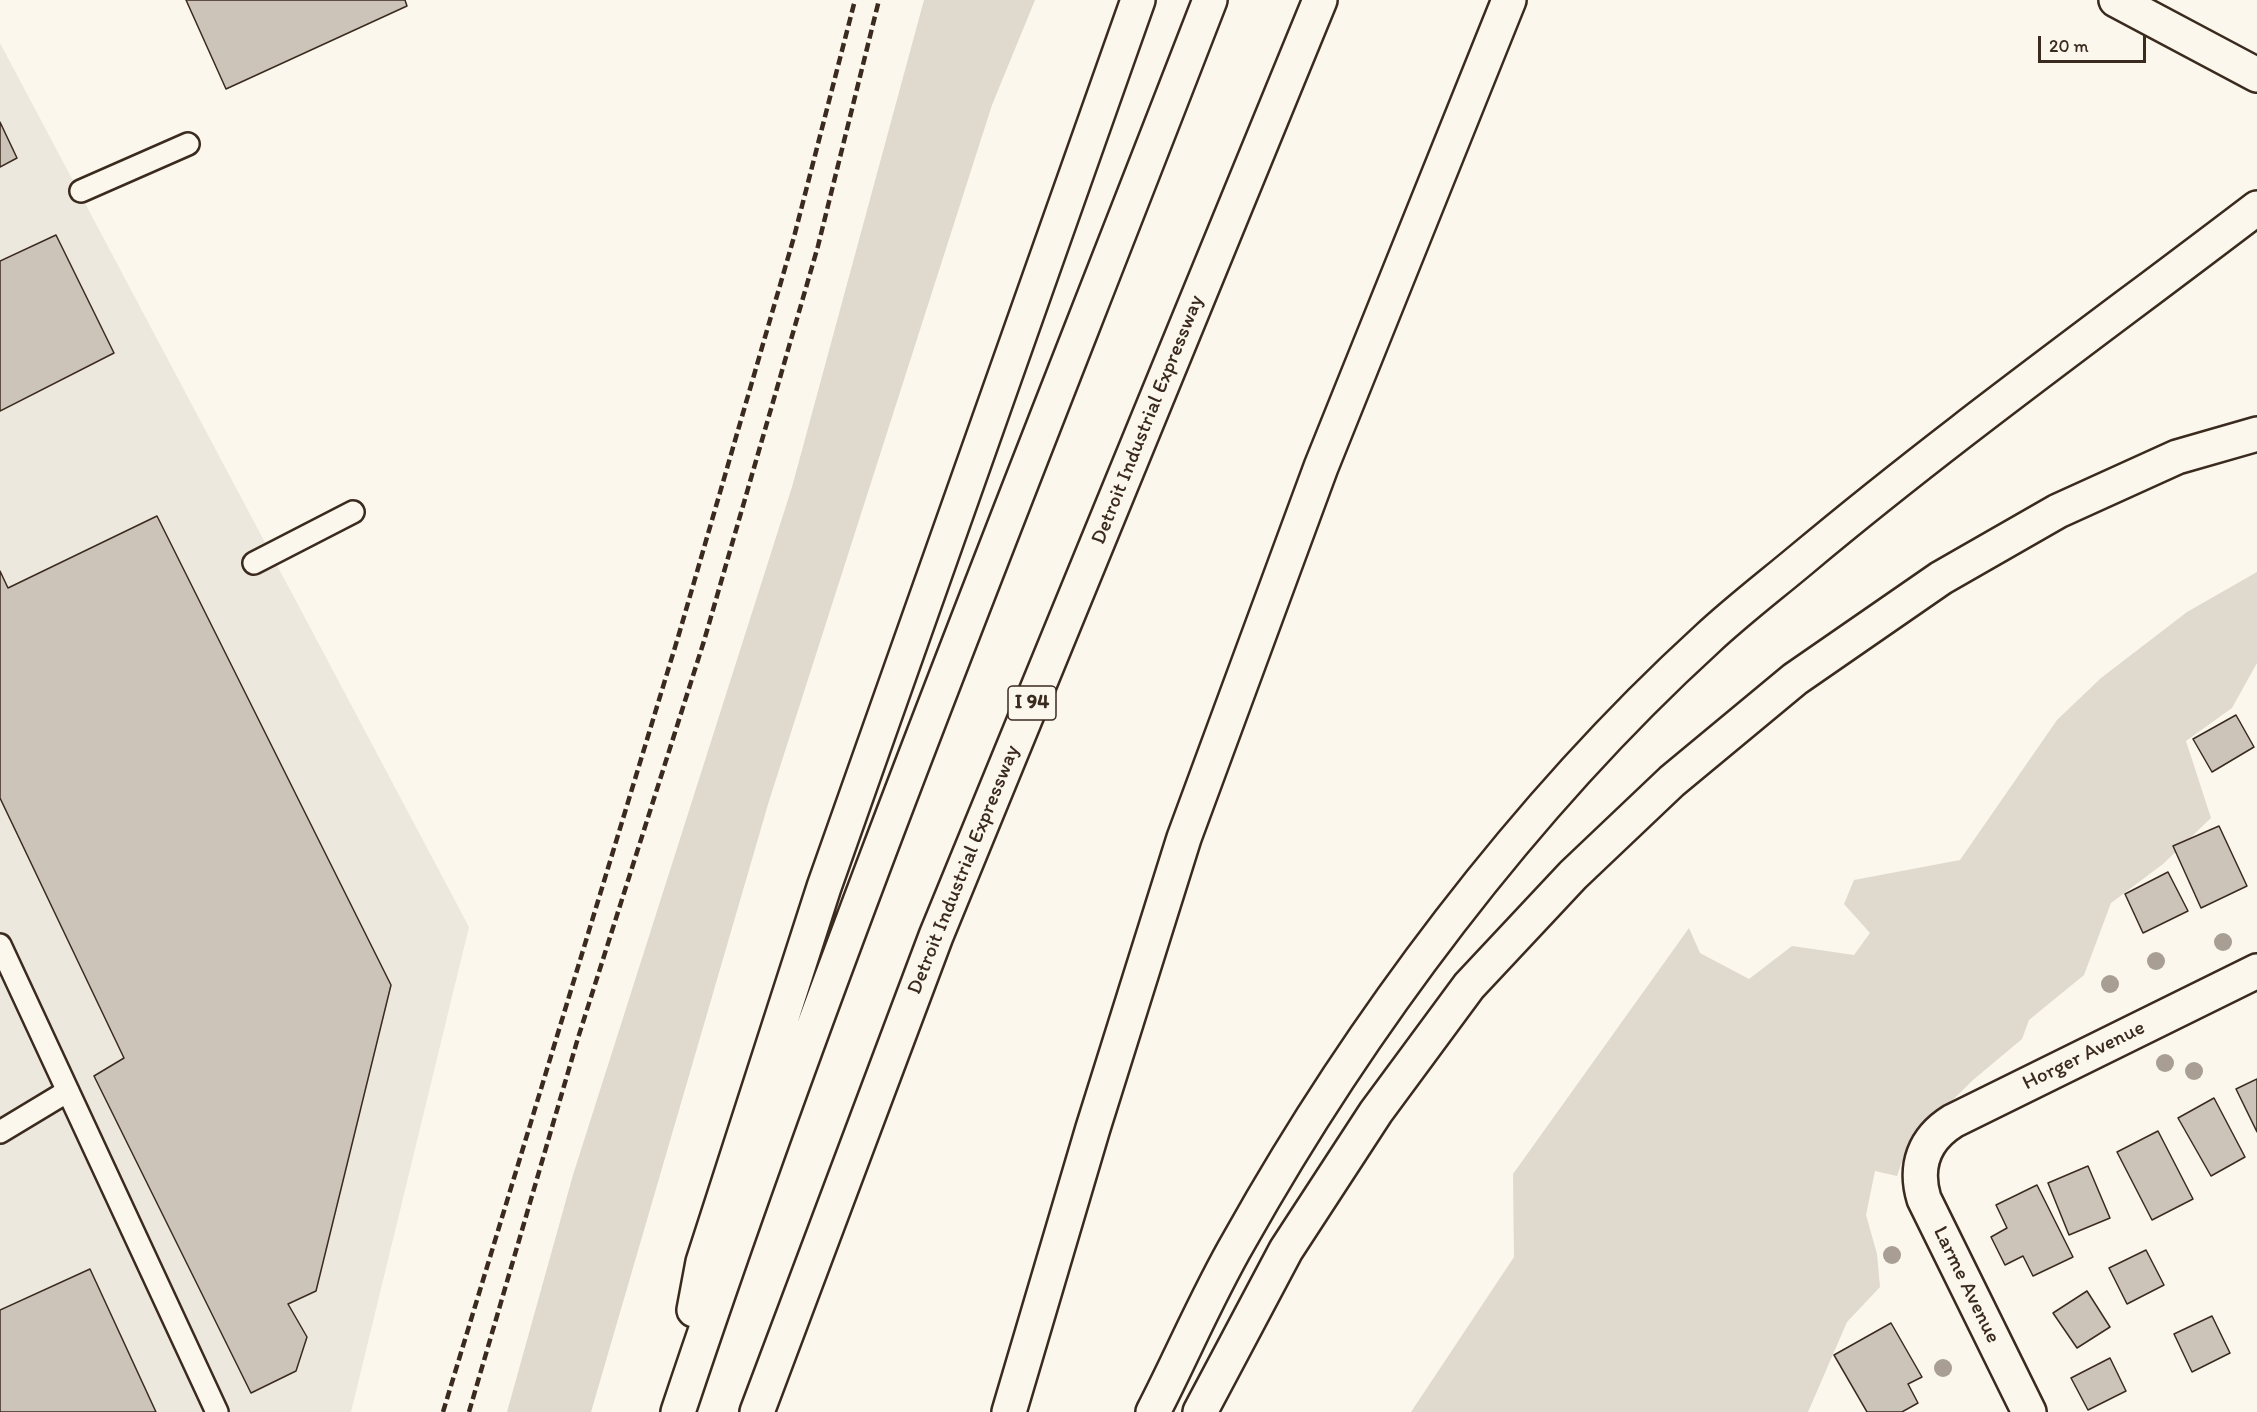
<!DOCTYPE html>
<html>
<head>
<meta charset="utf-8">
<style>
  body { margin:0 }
  #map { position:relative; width:2257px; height:1412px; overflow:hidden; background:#fbf7ec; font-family:Itim,sans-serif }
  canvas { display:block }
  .scale { position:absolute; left:2038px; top:36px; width:108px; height:27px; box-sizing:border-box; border:3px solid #3b2a1e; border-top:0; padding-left:8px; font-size:18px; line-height:21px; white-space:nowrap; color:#3b2a1e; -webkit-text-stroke:4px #fbf7ec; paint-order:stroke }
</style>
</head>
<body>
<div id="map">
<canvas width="2257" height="1412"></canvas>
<div class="scale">20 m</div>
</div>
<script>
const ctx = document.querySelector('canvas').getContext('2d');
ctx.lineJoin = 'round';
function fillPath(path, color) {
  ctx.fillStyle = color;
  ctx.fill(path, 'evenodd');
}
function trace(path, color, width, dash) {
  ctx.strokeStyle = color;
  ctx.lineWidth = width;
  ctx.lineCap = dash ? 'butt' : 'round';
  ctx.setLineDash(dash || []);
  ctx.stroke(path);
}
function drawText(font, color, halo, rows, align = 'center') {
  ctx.font = font + ' Itim,sans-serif';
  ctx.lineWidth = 5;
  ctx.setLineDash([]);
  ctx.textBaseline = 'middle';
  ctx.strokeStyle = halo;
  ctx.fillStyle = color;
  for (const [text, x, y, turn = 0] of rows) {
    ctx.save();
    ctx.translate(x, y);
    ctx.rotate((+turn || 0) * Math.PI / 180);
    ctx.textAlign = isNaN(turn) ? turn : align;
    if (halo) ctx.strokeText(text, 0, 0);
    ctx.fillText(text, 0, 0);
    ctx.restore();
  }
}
fillPath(new Path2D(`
  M0 43 469 927 351 1412H0Z`), '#ede8dd');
fillPath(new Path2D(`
  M924 0H1035L992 105 769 801 591 1412H507L573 1175 792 487Z
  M2257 572V663L2232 708 2186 741 2211 818 2163 864 2111 903 2084 975 2029 1020 2022 1039 1973 1080 1908 1144 1897 1176 1875 1171 1866 1215 1877 1254 1880 1287 1847 1322 1808 1412H1411L1514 1257 1513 1174 1689 928 1700 953 1749 979 1792 946 1854 955 1870 933 1844 904 1854 880 1960 860 2057 720 2101 678 2187 612Z`), '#dfd9ce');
const building = new Path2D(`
  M186 0H405L407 6 226 89Z
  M0 122 17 158 0 167Z
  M56 235 114 353 0 411V261Z
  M157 516 391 985 316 1291 288 1304 307 1337 296 1371 251 1393 94 1076 124 1058 0 798V571L8 588Z
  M2236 715 2254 747 2212 772 2193 739Z
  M2219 826 2247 886 2201 908 2173 846Z
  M2168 872 2188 911 2143 933 2125 894Z
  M2257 1079V1132L2236 1089Z
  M2214 1098 2245 1157 2211 1176 2178 1118Z
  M2158 1131 2193 1199 2152 1220 2117 1152Z
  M2088 1166 2110 1218 2069 1235 2048 1183Z
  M2037 1185 2073 1257 2033 1276 2023 1256 2005 1265 1991 1237 2007 1228 1996 1205Z
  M2146 1250 2164 1285 2127 1304 2109 1268Z
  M90 1269 156 1412H0V1310Z
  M2087 1291 2110 1327 2077 1348 2053 1313Z
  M2212 1316 2230 1353 2192 1372 2174 1334Z
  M1891 1323 1922 1377 1908 1384 1918 1403 1902 1412H1867L1834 1355Z
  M2110 1358 2126 1391 2088 1410 2071 1378Z`);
fillPath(building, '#ccc4b9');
trace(building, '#3b2a1e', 1.5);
const service = new Path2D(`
  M81 191 188 144
  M254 563 353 512
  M0 945 217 1412
  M0 1132 68 1091`);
const minor = new Path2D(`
  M2029 1412 1924 1199C1914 1166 1924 1139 1953 1121L2257 971`);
const motorway = new Path2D(`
  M2116 0 2257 75
  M694 1310 703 1262 824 887 1138 0
  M678 1412C837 936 1029 468 1210 0
  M757 1412 936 936 1320 0
  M1009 1412 1093 1128 1184 838 1321 467 1509 0
  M1153 1412C1182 1356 1207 1296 1239 1241 1360 1025 1524 806 1707 639 1737 611 1771 585 1802 559 1949 436 2105 324 2257 208
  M1200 1412 1286 1250 1376 1112 1469 986 1573 875 1672 781 1795 679 1941 578 2058 511 2177 457 2257 434`);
trace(service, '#3b2a1e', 26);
trace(minor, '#3b2a1e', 38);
trace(motorway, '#3b2a1e', 38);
trace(service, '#fbf7ec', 21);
trace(minor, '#fbf7ec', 33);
trace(motorway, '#fbf7ec', 33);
trace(new Path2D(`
  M443 1412 679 634 794 237 855 0
  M469 1412 578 1038 704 641 818 246 879 0`), '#3b2a1e', 4.5, [9, 4.5]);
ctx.fillStyle = '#a89e93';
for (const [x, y] of [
  [2223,942],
  [2156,961],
  [2110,984],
  [2165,1063],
  [2194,1071],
  [1892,1255],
  [1943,1368]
]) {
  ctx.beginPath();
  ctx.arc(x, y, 9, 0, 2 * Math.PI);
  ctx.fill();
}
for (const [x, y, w] of [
  [1032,703,48]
]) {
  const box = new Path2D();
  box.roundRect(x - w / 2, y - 17, w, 34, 4.5);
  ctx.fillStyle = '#fbf7ec';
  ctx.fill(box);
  trace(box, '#3b2a1e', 1.5);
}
drawText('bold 20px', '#3b2a1e', null, [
  ["I 94",1032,703]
]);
drawText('21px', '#3b2a1e', '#fbf7ec', [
  ["Detroit Industrial Expressway",1148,420,-68],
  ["Detroit Industrial Expressway",964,870,-68],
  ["Horger Avenue",2084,1056,-26],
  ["Larme Avenue",1966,1285,64]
]);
</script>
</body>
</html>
